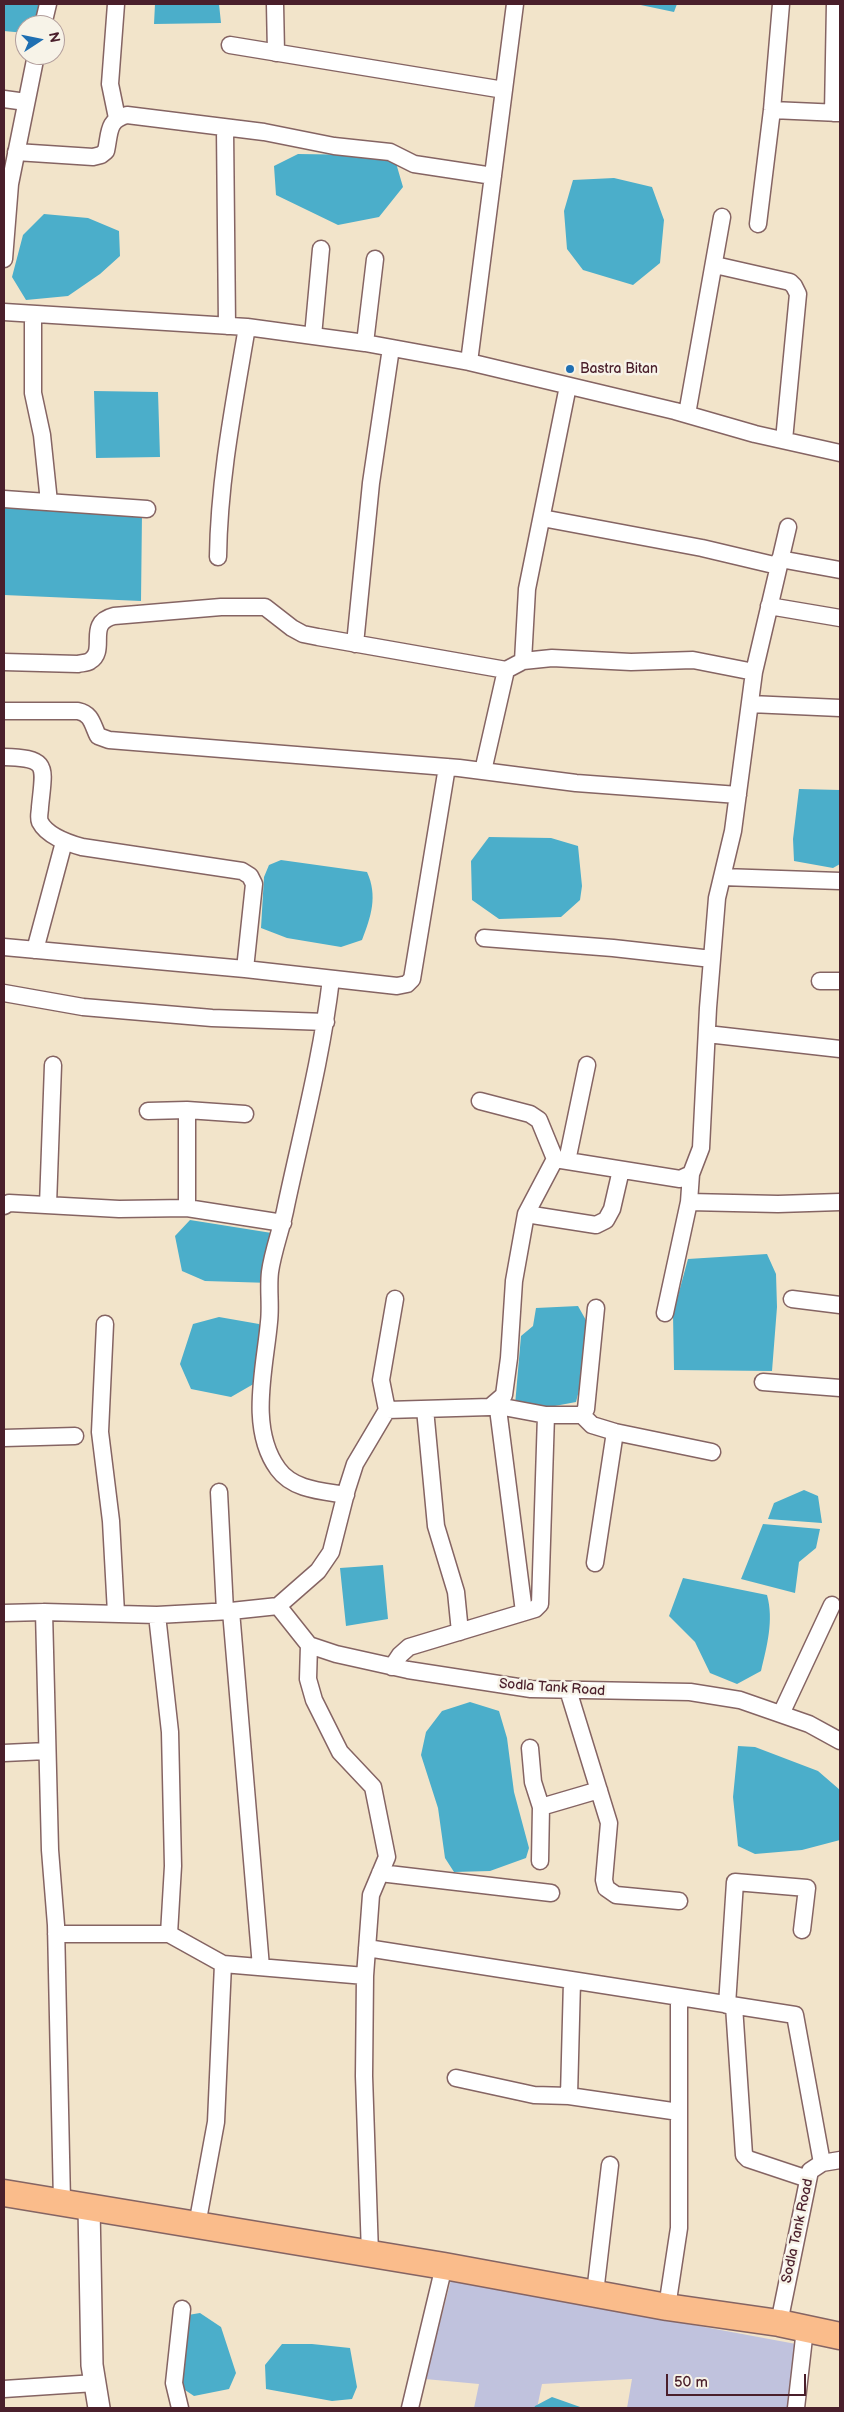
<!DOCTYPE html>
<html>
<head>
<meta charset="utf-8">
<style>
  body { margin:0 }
  #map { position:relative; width:844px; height:2412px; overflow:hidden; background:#f2e4ca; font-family:"Balsamiq Sans",sans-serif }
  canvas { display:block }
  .frame { position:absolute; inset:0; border:5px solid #4a1f2b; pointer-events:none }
  .north { position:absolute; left:15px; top:15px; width:50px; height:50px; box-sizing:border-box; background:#f7f3e8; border:1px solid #b29e9c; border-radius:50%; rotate:79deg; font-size:14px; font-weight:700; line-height:20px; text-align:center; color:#4a1f2b }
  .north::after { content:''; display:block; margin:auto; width:18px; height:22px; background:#1f6fb2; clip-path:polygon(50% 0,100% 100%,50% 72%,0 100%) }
  .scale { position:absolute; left:666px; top:2374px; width:140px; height:22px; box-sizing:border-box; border:2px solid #4a1f2b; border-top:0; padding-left:6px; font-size:15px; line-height:18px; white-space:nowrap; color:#4a1f2b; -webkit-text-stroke:4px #f7f3e8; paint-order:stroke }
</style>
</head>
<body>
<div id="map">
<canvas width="844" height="2412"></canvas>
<div class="frame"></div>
<div class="north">N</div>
<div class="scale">50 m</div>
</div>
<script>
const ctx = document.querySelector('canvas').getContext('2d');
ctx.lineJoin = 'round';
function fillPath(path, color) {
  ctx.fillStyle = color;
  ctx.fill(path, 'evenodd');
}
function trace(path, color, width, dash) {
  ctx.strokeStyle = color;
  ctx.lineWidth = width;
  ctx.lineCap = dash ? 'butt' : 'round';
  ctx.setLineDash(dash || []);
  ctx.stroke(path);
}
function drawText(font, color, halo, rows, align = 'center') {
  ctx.font = font + ' "Balsamiq Sans",sans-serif';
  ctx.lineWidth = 5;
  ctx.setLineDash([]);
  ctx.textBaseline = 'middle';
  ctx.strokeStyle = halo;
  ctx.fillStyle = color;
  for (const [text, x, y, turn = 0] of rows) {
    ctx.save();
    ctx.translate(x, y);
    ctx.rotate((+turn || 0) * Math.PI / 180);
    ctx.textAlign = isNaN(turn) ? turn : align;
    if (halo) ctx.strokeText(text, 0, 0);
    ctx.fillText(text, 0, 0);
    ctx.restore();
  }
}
fillPath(new Path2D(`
  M451 2280 796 2344 788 2408H627L632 2379 542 2384 537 2408H474L479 2384 425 2379Z`), '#c0c2dd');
fillPath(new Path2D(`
  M4 4H45L42 25H25V33L4 31Z
  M155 4H219L221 23 154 24Z
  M636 4H677L674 12Z
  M298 154 364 155 396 163 403 187 379 217 338 225 276 195 274 166Z
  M614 178 652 187 664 220 660 263 633 285 583 270 567 249 564 211 573 180Z
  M44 214 88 218 119 231 120 256 100 274 68 296 26 300 12 277 23 235Z
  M94 391 158 392 160 457 96 458Z
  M4 507 142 513 141 601 4 595Z
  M799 789 840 790V864L833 868 794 861 793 839Z
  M489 837 551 838 578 846 582 886 580 900 561 917 499 919 472 900 471 861Z
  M281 860 367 872C378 896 371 917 362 940L341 947 287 938 261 928 264 877 269 865Z
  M190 1220 278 1234 271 1283 205 1281 182 1271 175 1236Z
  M767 1254 776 1274 777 1307 772 1371 674 1370 673 1314 688 1259Z
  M578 1306 587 1322V1359L576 1402 544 1408 515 1405 521 1336 533 1326 536 1308Z
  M219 1317 259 1324 267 1338 257 1382 231 1397 191 1389 180 1364 193 1324Z
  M804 1490 818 1496 822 1523 768 1519 774 1503Z
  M763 1524 820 1529 816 1548 799 1562 795 1593 741 1579Z
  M383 1565 388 1619 346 1626 340 1568Z
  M683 1578 767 1595C774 1620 767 1646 761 1671L737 1684 710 1673 695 1642 669 1616Z
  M470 1702 499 1711 507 1738 514 1792 529 1848 526 1858 490 1871 454 1872 445 1858 438 1808 421 1755 426 1732 442 1711Z
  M738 1746 755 1747 818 1771 840 1790V1840L802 1850 755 1854 738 1846 733 1797Z
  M200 2313 221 2327 236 2373 229 2389 194 2396 182 2388 180 2364 188 2315Z
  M282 2344H312L350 2348 357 2387 352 2399 332 2401 266 2389 265 2365Z
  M552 2397 583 2408H534L535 2406Z`), '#4baeca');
const minor = new Path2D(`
  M116 4 110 84 117 118
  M275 4 276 53
  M43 25 48 4
  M230 45 504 90
  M4 99 26 102
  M772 110 840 113
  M833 113 835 4
  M225 129 227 326
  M16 152 93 157 101 155 106 151C110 133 107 120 127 115L264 132 334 146 390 152 414 164 493 176
  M758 224 772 110 781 4
  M4 259 10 184 36 55
  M715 265 790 282 794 286 798 294 784 440
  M4 312 247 327 365 343 469 362 675 411 755 434 840 453
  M33 314V393L42 435 49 502
  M313 336 321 249
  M365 343 375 259
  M469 362 515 4
  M568 386 527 589 523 661 552 658 631 662 693 660 754 672
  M687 414 722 217
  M4 499 147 509
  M542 518 702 548 778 566
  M218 557C219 479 234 404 247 327
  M780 559 840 570
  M769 606 840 618
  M355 644 371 483 391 348
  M4 662 78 664C82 663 87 663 90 661 108 650 85 623 114 616L221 607H265L292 628 303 634 318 637 506 670 523 661
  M750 704 840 708
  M4 711H78C92 714 92 724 98 736L109 740 459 768 576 783 738 795
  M4 757C50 758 44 766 40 807 40 812 38 817 40 822 47 836 68 843 82 847L242 871 250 876 254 884 245 969
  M483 771 506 670
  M722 877 840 881
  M484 938 613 948 712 959
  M4 947 245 969 397 986 407 984 412 979 447 767
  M35 950 64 842
  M331 979C322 1056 302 1131 286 1206 282 1228 273 1250 270 1272 268 1289 271 1305 269 1322 265 1368 248 1428 278 1469 293 1490 322 1491 346 1495
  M820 981H840
  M4 993 83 1007 212 1018 326 1022
  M707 1034 840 1049
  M480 1101 530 1114 539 1120 555 1159
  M148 1111 187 1110 245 1114
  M567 1161 587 1065
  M689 1202 778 1204 840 1202
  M48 1205 53 1065
  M4 1206 9 1203 119 1209 187 1208 283 1223
  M187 1208V1110
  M526 1214 596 1225 606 1220 612 1209 621 1170
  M792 1299 840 1305
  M665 1313 689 1202 691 1174
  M105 1324 100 1432 111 1521 116 1613
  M763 1382 840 1388
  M497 1401 524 1612
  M498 1406 546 1415H582L586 1409 596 1308
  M425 1409 436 1526 456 1592 460 1632
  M387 1410 381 1380 395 1299
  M582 1415 592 1425 615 1432 712 1452
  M4 1438 75 1436
  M219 1492 225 1611
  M595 1563 615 1432
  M278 1606 309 1645 336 1654 408 1670 531 1689 690 1692 740 1700 809 1724 840 1741
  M231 1611 261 1967
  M44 1612 50 1850 56 1925 62 2202
  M4 1613 44 1612 157 1615 231 1611 278 1606 318 1571 331 1552 347 1489 355 1464 387 1410 490 1407 504 1395 509 1358 514 1281 526 1214 555 1159 680 1179 691 1174 701 1148 708 1008 717 898 733 831 754 672 788 527
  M157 1615 170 1732 173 1866 169 1934
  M309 1645 308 1679 314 1700 340 1752 373 1787 387 1857 371 1895 365 1976 364 2076 370 2254
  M392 1667 400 1655 409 1647 535 1609 540 1604 546 1415
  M568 1690 609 1823 604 1880 606 1888 616 1895 679 1901
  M781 1714 832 1605
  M530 1748 533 1782 541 1807 540 1861
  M4 1753 47 1751
  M541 1807 599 1790
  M380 1873 551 1893
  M56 1934H169L223 1964 365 1976
  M367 1948 795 2015 822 2163
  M727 2005 735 1882 807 1888 802 1930
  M734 2006 744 2155 748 2159 808 2179
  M456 2078 534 2095 569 2096 572 1981
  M569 2096 679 2112
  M197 2225 216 2122 223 1964
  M595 2293 610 2165
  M667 2307 679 2228V1998
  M779 2323 810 2171 822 2163 840 2160
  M4 2389 95 2383
  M180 2408 174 2383 182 2309
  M410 2408 444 2266
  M796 2408 805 2329`);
const tertiary = new Path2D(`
  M89 2207 92 2365 99 2408`);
const primary = new Path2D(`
  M4 2193 444 2266 667 2307 779 2323 840 2336`);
trace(minor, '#856463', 19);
trace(tertiary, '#856463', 24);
trace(primary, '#856463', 29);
trace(minor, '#fff', 16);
trace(tertiary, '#fff', 21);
trace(primary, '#fabc8b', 26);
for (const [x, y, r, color] of [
  [570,369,5,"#1f6fb2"]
]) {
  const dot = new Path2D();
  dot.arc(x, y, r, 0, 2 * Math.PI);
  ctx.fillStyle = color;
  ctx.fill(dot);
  trace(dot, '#f7f3e8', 2);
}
drawText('14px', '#4a1f2b', '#f7f3e8', [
  ["Bastra Bitan",580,369]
], 'left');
drawText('14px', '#4a1f2b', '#f7f3e8', [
  ["Sodla Tank Road",552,1688,4],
  ["Sodla Tank Road",798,2231,-78]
]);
</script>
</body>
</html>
